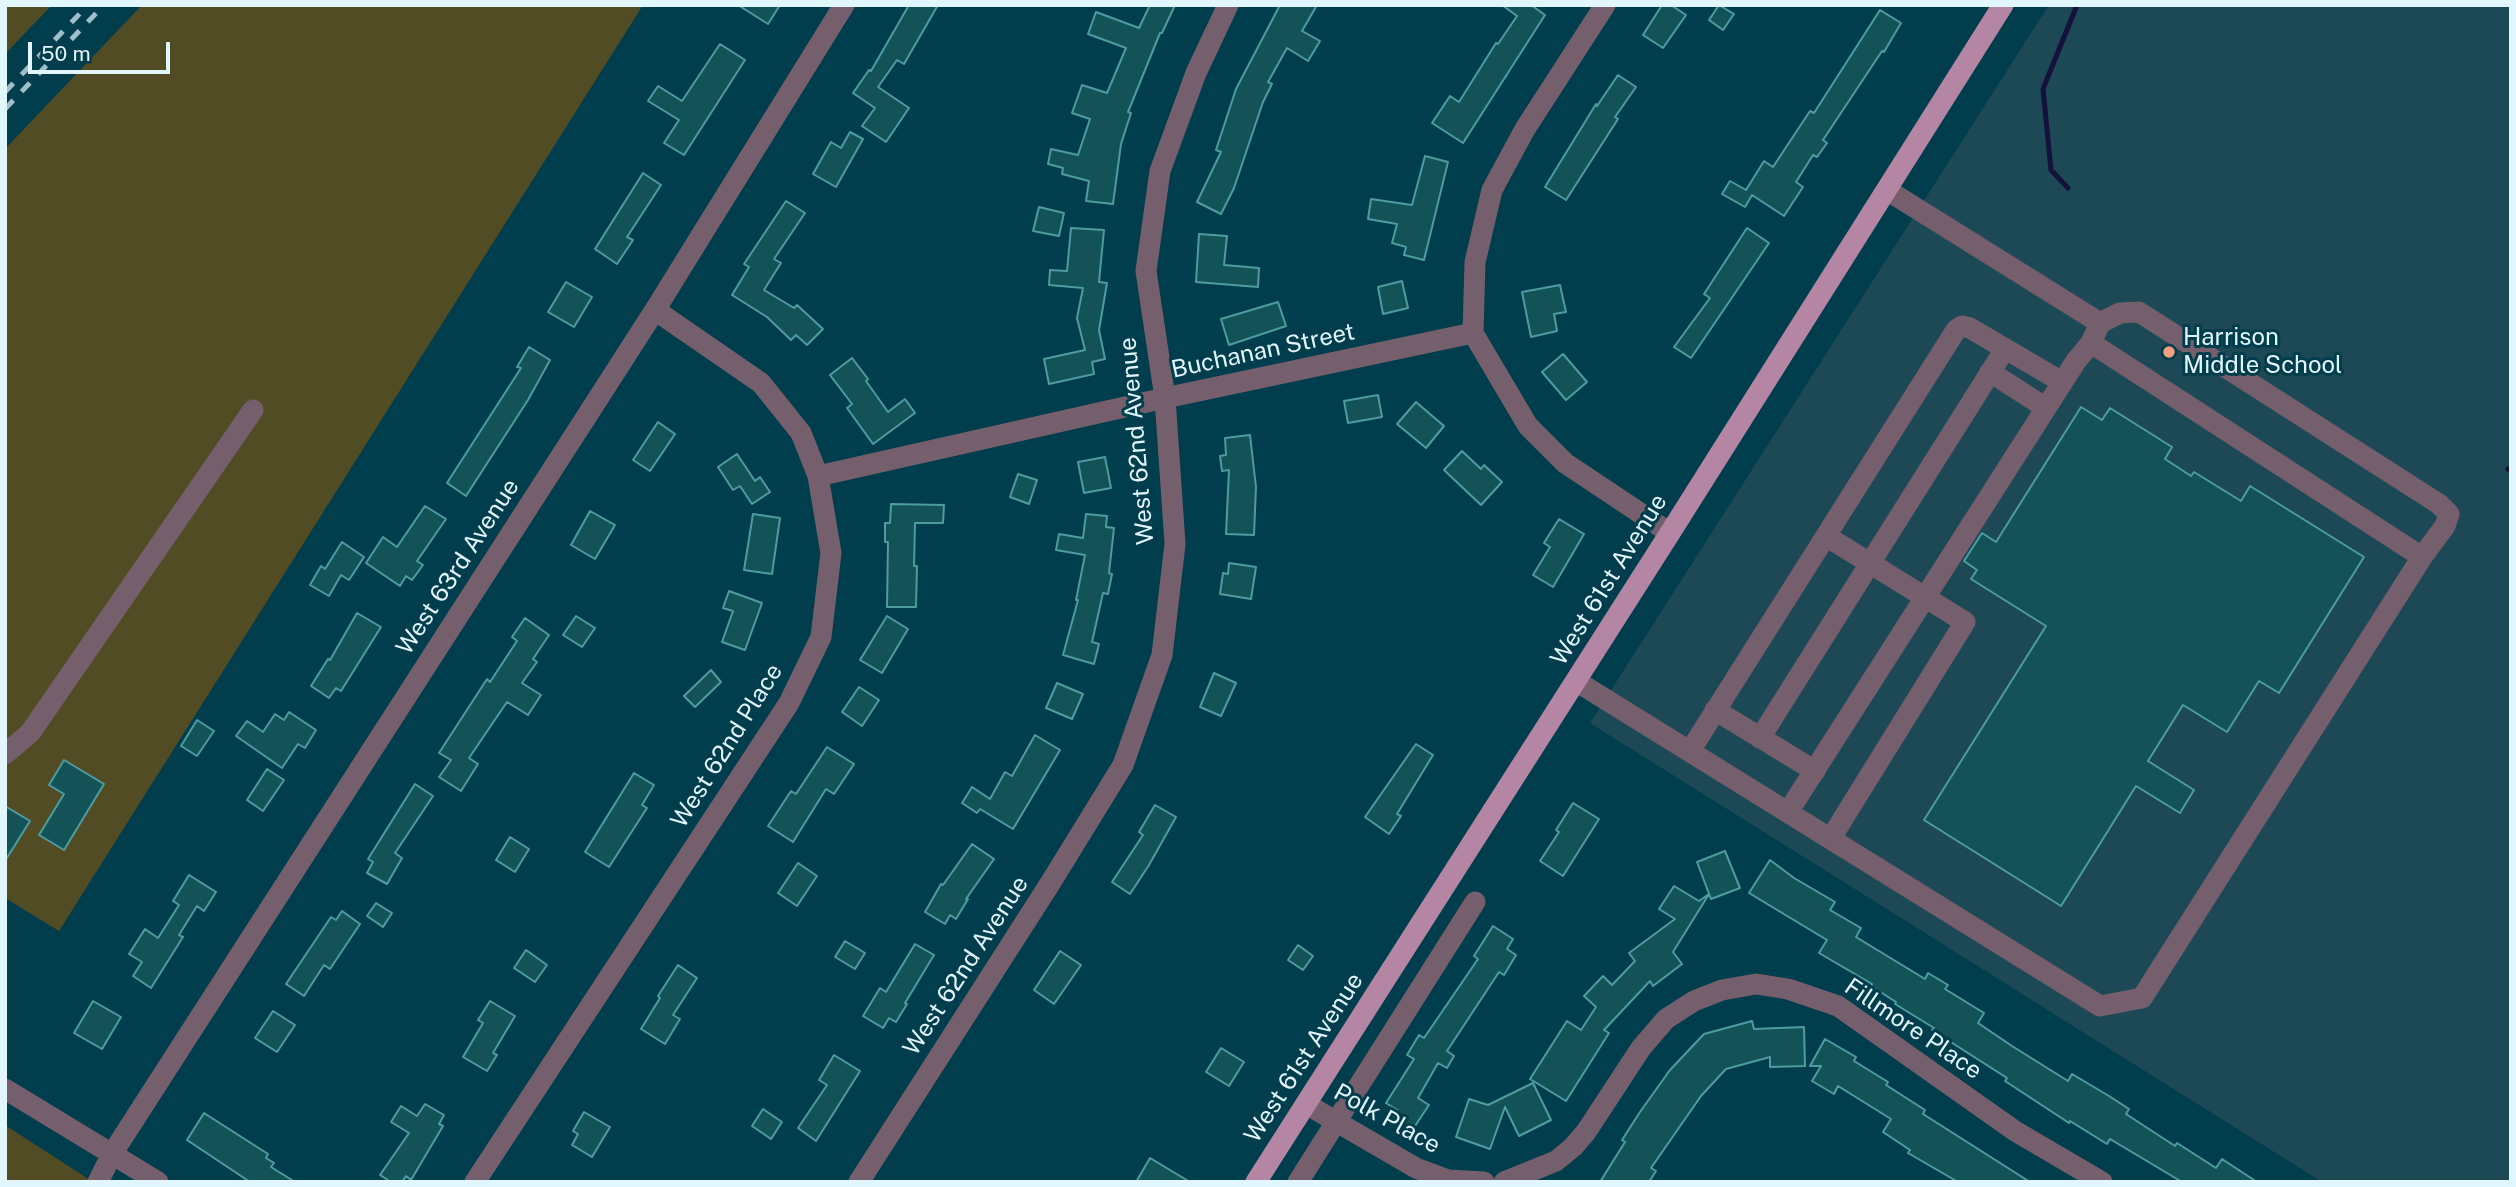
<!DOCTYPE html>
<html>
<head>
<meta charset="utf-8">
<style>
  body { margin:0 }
  #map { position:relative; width:2516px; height:1187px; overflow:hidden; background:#003d4d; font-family:"Public Sans",sans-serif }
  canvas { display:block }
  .frame { position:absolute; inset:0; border:7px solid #e1f6fd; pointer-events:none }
  .scale { position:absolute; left:28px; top:42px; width:142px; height:32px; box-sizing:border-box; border:4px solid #e1f6fd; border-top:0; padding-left:9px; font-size:21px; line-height:24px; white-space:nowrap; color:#e1f6fd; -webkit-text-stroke:5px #003d4d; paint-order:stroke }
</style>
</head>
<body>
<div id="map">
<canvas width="2516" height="1187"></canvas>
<div class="frame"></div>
<div class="scale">50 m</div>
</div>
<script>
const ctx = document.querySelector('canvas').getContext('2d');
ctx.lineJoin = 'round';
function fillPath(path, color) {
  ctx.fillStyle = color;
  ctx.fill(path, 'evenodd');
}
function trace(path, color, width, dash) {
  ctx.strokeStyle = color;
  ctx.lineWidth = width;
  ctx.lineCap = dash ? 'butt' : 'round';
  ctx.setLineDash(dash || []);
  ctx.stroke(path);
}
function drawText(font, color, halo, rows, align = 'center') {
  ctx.font = font + ' "Public Sans",sans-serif';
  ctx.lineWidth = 6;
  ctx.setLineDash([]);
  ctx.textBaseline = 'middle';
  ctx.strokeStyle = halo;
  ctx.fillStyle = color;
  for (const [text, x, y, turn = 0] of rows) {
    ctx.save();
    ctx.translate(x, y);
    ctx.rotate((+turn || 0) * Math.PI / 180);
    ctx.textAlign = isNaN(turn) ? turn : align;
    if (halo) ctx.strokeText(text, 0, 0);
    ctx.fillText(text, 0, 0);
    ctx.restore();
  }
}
fillPath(new Path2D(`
  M2049 5H2511V1182H2322L1590 723Z`), '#1d4855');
fillPath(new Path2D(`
  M5 5H52L5 54Z
  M142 5H643L59 931 5 898V149Z
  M5 1125 93 1182H5Z`), '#524c25');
trace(new Path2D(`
  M2068 188 2051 170 2043 89 2077 5
  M2508 469 2511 470`), '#15113d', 5);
const building = new Path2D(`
  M738 5H780L768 24Z
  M909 5H938L904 64 897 60 878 87 909 108 886 142 862 126 875 108 853 93 869 70 871 71Z
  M1150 5H1175L1162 33H1160L1128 112 1131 113 1121 144 1113 204 1086 201 1089 181 1062 174 1063 168 1048 164 1051 149 1078 155 1090 119 1072 113 1082 85 1107 93 1126 48 1088 34 1096 12 1139 28Z
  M1280 5H1317L1302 31 1320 41 1308 61 1287 48 1268 82 1272 84 1263 102 1234 188 1221 214 1197 202 1221 152 1216 150 1236 89Z
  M1502 5H1531L1545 15 1463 143 1432 123 1450 96 1459 102 1496 43 1498 44 1517 16Z
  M1662 5H1671L1686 15 1663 48 1643 35Z
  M1719 5 1734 14 1723 30 1709 20Z
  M1880 10 1901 23 1884 52 1882 51 1823 140 1827 143 1817 157 1813 155 1796 182 1803 187 1784 216 1752 195 1745 207 1722 194 1730 181 1746 190 1764 161 1773 167 1810 111 1814 113Z
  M720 44 745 60 684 155 664 143 679 120 648 101 658 86 682 101Z
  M1618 75 1636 87 1615 117 1618 119 1566 200 1545 187 1596 104 1597 106Z
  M850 132 863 139 836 187 813 174 831 142 841 148Z
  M1425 156 1448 162 1424 260 1404 255 1406 247 1392 243 1397 224 1368 219 1371 199 1412 205Z
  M643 173 661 185 627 237 633 240 617 264 595 249Z
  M786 201 805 213 774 259 781 263 764 290 794 308 797 305 823 329 807 345 796 335 791 340 767 317 732 295 749 267 744 264Z
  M1039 207 1064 213 1059 236 1033 231Z
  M1071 228 1104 230 1099 282 1107 283 1099 330 1105 359 1092 362 1094 374 1049 384 1044 359 1085 350 1077 318 1083 288 1049 285 1050 270 1067 271Z
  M1747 228 1769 243 1691 358 1674 347 1710 298 1704 294Z
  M1199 234 1227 236 1224 265 1259 268 1258 287 1196 282Z
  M1402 281 1408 308 1383 314 1378 287Z
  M566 282 592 297 574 327 548 312Z
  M1560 285 1566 312 1554 314 1557 331 1531 337 1522 292Z
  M1278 302 1286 326 1229 345 1221 319Z
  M529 347 550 360 528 400 466 496 447 483 521 368 517 367Z
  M1563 354 1587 382 1566 400 1542 372Z
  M852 358 868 379 866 381 888 412 905 399 915 413 873 444 847 408 852 404 830 375Z
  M1378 395 1382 417 1348 423 1344 401Z
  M1416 402 1444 426 1426 448 1397 424Z
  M2081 407 2102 420 2110 408 2172 447 2165 459 2191 476 2194 472 2241 501 2250 486 2364 557 2279 693 2259 681 2227 732 2183 705 2148 761 2194 790 2180 813 2136 786 2061 906 1924 820 2046 626 1971 579 1977 570 1964 561 1982 533 1996 542Z
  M658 422 675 434 650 471 633 460Z
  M1250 435 1256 487 1254 535 1226 534 1229 470 1222 471 1220 456 1226 455 1225 438Z
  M1462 451 1481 469 1484 465 1502 482 1481 505 1444 470Z
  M737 454 755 481 760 477 770 492 752 504 740 486 733 490 718 467Z
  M1105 457 1111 488 1084 493 1078 462Z
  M1018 474 1037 480 1029 504 1010 497Z
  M891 504 944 505 943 523H915L914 566H917L916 607H887L888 542H885V523H890Z
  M425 506 446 519 417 561 423 565 412 580 406 576 400 586 366 563 383 537 397 547Z
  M590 511 615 525 595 559 571 545Z
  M753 514 780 518 772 574 744 570Z
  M1086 514 1107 516 1106 527 1114 528 1109 573 1112 574 1108 594 1103 593 1092 642 1099 644 1094 664 1063 655 1078 600H1076L1085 555 1056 550 1059 534 1083 538Z
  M1559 519 1584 534 1553 587 1533 575 1550 547 1544 543Z
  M342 542 364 557 349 580 341 575 329 596 310 585 321 566 325 569Z
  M1229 563 1256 567 1251 599 1220 594 1223 573 1228 574Z
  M729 591 762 603 745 650 722 642 733 611 723 608Z
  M357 613 381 627 341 691 336 688 329 698 311 686 328 659 330 660Z
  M576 616 595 628 582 647 563 635Z
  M887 616 908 629 882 673 860 660Z
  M525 618 549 635 533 659 537 662 522 683 541 695 528 715 507 702 469 758 478 764 461 791 439 777 451 760 439 753 487 679 490 682 517 641 512 637Z
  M711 670 721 682 695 707 684 696Z
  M1214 673 1236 683 1221 716 1200 707Z
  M1057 683 1083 694 1072 719 1046 708Z
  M859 687 879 700 862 726 842 712Z
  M289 712 316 730 305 748 298 744 282 768 236 736 247 721 263 732 275 714 284 720Z
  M197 720 214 731 197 756 181 746Z
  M1035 735 1060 750 1013 829 980 809 977 813 962 803 972 787 990 799 1005 772 1012 776Z
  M1416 744 1433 755 1397 814 1401 816 1389 834 1365 817Z
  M827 747 854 764 834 794 826 789 793 842 768 826 791 791 796 794Z
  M64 760 104 784 64 850 39 835 64 794 49 785Z
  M267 769 284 780 263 811 247 800Z
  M634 773 654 785 642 805 647 808 609 867 585 852Z
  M415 784 433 796 395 853 402 858 387 884 367 873 373 862 368 859Z
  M1573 803 1599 819 1563 876 1540 861 1559 832 1556 830Z
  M1155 805 1176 817 1149 865 1130 894 1112 882 1143 835 1139 832Z
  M5 806 30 821 5 861Z
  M510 837 529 849 515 872 496 860Z
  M972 844 994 859 966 899H968L956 919 950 915 945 924 925 912 941 884 943 885Z
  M1725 851 1740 888 1711 899 1697 862Z
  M1770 860 1794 878 1835 902 1830 910 1861 928 1856 937 1925 979 1928 973 1948 985 1945 989 1984 1013 1978 1023 2012 1046 2068 1081 2072 1074 2109 1096 2129 1109 2126 1114 2175 1146 2177 1143 2216 1168 2222 1159 2257 1182H2182L2110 1139 2107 1144 2070 1121 2069 1123 2005 1081 2007 1078 1932 1030 1934 1028 1895 1004 1896 1002 1871 986 1872 984 1819 953 1827 940 1749 893Z
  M798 863 817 876 797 906 778 893Z
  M189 875 216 892 204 911 197 906 179 935 183 937 151 988 133 976 142 962 129 954 145 929 158 938 179 905 173 901Z
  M1674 886 1699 901 1709 894 1673 952 1682 964 1653 986 1650 981 1604 1030 1609 1033 1566 1101 1530 1079 1567 1021 1581 1030 1596 1007 1584 996 1603 976 1612 985 1635 961 1629 953 1675 919 1659 909Z
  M376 903 392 913 383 927 367 916Z
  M342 911 360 924 330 969 324 965 304 996 286 984 331 917 336 920Z
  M1493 926 1513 939 1507 949 1516 955 1504 975 1499 972 1447 1051 1454 1056 1447 1068 1438 1063 1418 1098 1429 1105 1413 1129 1393 1116 1397 1110 1386 1103 1414 1059 1407 1055 1419 1035 1424 1038 1448 1003 1478 959 1474 956Z
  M845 941 865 953 855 969 835 957Z
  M915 944 934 955 905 1003 907 1004 896 1022 889 1018 883 1028 863 1016 880 988 886 992Z
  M1298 945 1313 956 1303 970 1288 960Z
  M526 950 547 965 535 982 514 968Z
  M1060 951 1081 965 1054 1004 1034 990Z
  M678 965 697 978 673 1015 680 1019 665 1044 641 1029 660 998 658 996Z
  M93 1001 121 1017 102 1049 74 1033Z
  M490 1001 515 1016 493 1053 497 1055 487 1071 463 1057 483 1023 478 1020Z
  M273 1011 295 1025 277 1052 255 1038Z
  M1752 1021 1754 1029 1804 1027 1805 1066 1770 1067V1057L1726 1069 1701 1096 1651 1168 1656 1171 1649 1182H1600L1625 1142 1622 1140 1640 1112 1670 1070 1704 1034Z
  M1825 1039 1856 1057 1854 1061 1888 1082 1886 1085 1925 1110 1923 1114 2030 1182H1958L1908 1153 1910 1150 1883 1132 1891 1119 1838 1086 1834 1094 1812 1081 1821 1066H1810Z
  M1221 1048 1244 1062 1229 1086 1206 1072Z
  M834 1055 860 1071 816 1141 798 1128 827 1085 819 1080Z
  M1533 1083 1551 1120 1519 1136 1505 1107 1490 1149 1456 1137 1469 1099 1488 1105Z
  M425 1104 444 1115 439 1124 443 1126 411 1180 406 1176 402 1182H391L380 1175 409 1133 391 1122 401 1106 417 1116Z
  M763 1109 782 1122 771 1139 752 1126Z
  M584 1112 610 1127 592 1157 572 1145 578 1134 573 1131Z
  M204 1113 268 1154 266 1158 274 1163 271 1167 295 1182H250L187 1140Z
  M1150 1158 1190 1182H1136Z`);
fillPath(building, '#135357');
trace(building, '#4d9ca1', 2);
trace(new Path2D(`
  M1605 5 1525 129 1492 190 1475 262 1473 333 1528 426 1565 463 1670 533
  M1887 190 2100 323
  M2091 343 2422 557
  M1990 372 2046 408
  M818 476 1165 398 1473 333
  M1826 536 1965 622 1831 838
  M1576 681 2100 1006 2142 998 2422 557 2445 526 2449 514 2439 504 2139 312 2120 313 2100 323 2091 343 2076 361 1788 812
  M1715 710 1815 771
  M1760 738 2005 349
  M1690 751 1956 330 1962 326 1970 328 2062 382
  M5 754 30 733 253 410
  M5 1089 158 1182
  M1306 1104 1416 1168 1448 1180 1484 1182
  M98 1182 112 1154 655 310 844 5
  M475 1182 789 703 821 637 831 553 818 476 801 433 761 383 655 310
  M859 1182 1051 882 1123 765 1162 655 1175 544 1165 398 1146 271 1160 171 1196 73 1228 5
  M1298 1182 1475 902
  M1504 1182 1556 1161 1573 1147 1586 1132 1641 1048 1666 1019 1694 1001 1722 990 1756 984 1788 989 1838 1006 2015 1131 2102 1182`), '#765f6d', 21);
trace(new Path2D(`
  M1256 1182 1670 533 2003 5`), '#b486a3', 21);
trace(new Path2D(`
  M5 92 88 5
  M5 109 104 5`), '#9ebfc9', 5, [12, 12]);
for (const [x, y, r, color] of [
  [2169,352,7,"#f3a081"]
]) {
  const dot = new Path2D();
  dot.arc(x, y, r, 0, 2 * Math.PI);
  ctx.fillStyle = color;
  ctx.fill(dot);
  trace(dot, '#003d4d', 2.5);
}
drawText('24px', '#e1f6fd', '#003d4d', [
  ["Harrison",2183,338],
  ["Middle School",2183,366]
], 'left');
drawText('24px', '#e1f6fd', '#003d4d', [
  ["Buchanan Street",1263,351,-12],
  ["West 62nd Avenue",1137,441,-95],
  ["West 63rd Avenue",458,567,-57],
  ["West 61st Avenue",1609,580,-58],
  ["West 62nd Place",727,746,-58],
  ["West 62nd Avenue",966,966,-57],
  ["Fillmore Place",1913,1029,34],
  ["West 61st Avenue",1304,1058,-57],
  ["Polk Place",1387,1119,29]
]);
</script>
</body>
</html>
